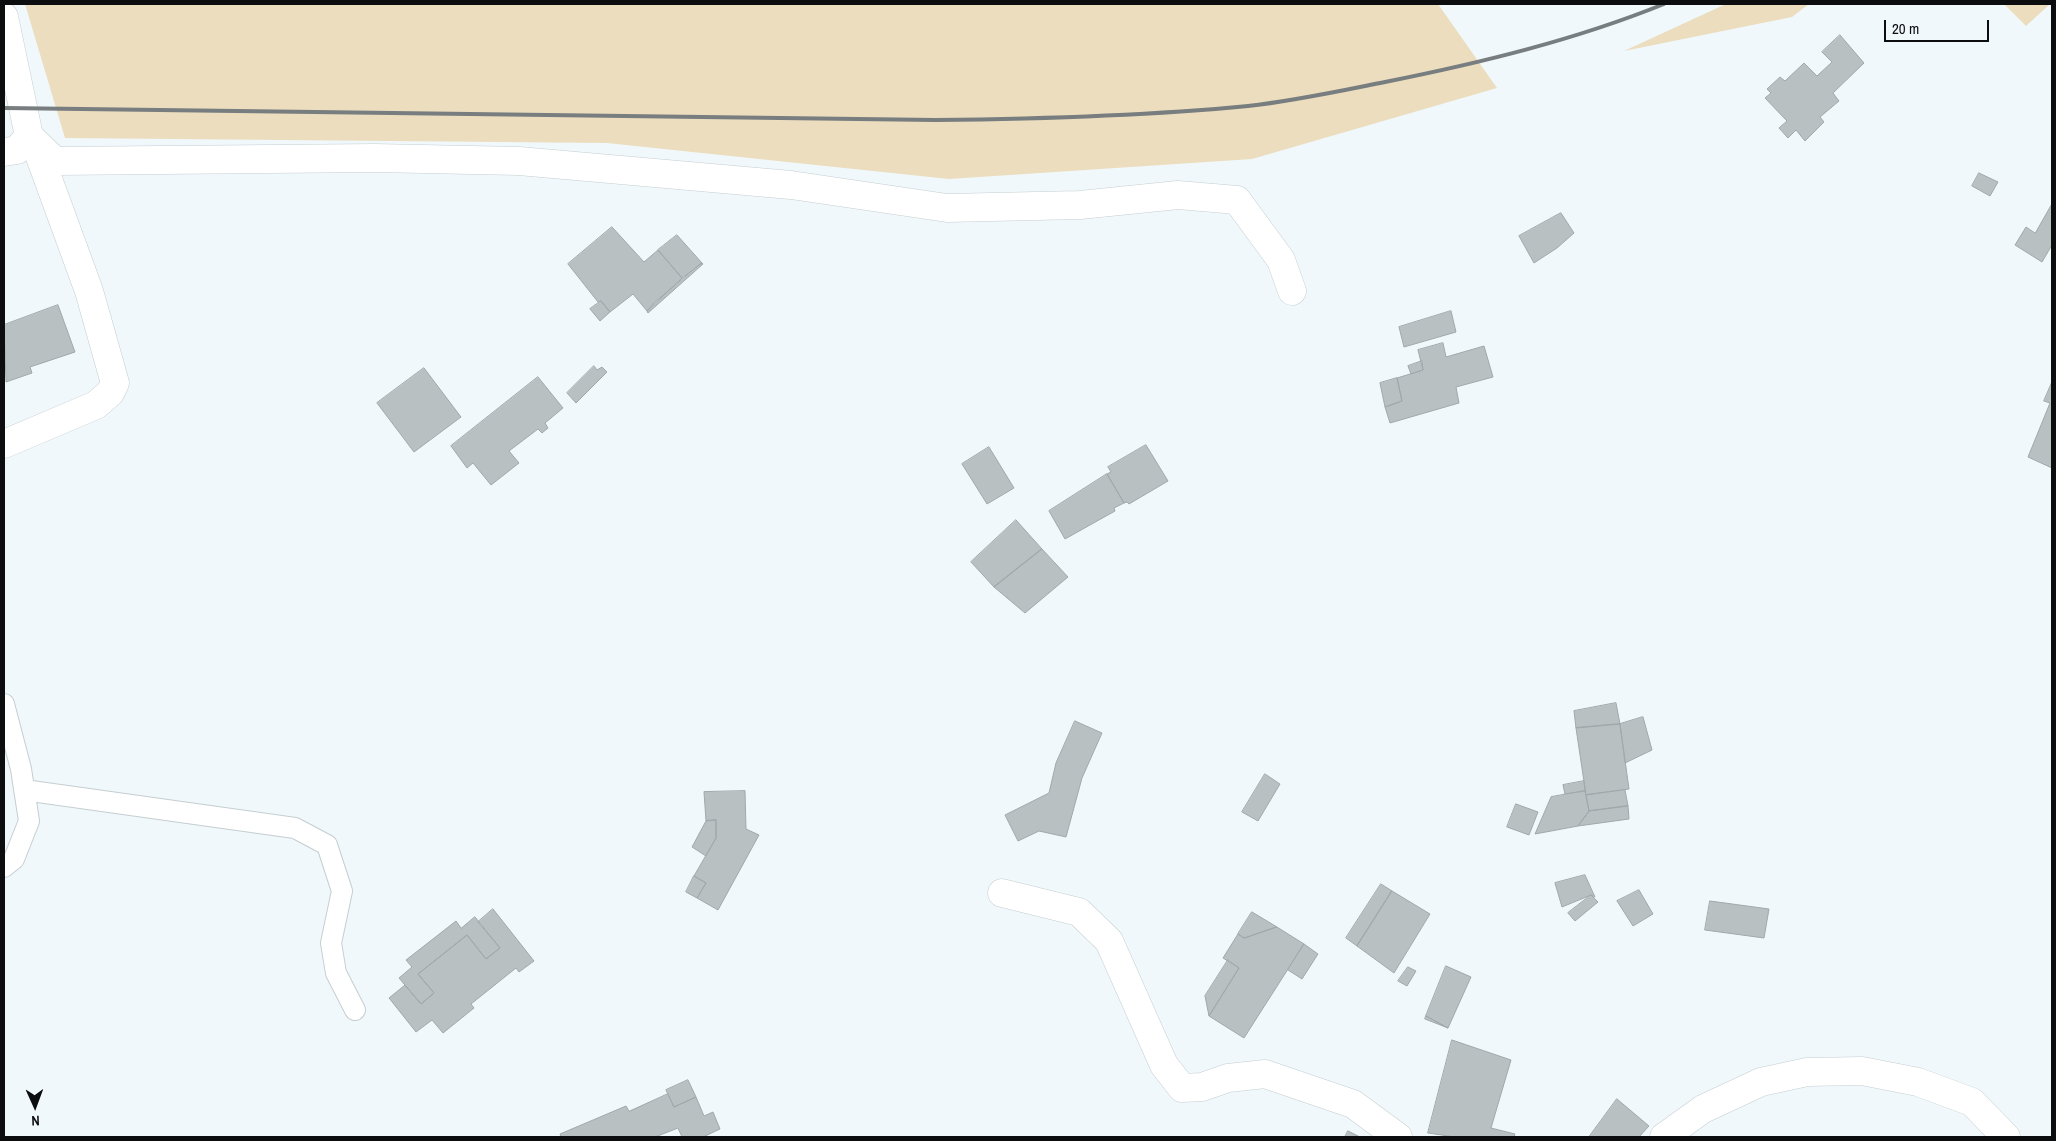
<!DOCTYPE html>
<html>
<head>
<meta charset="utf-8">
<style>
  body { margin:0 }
  #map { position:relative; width:2056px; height:1141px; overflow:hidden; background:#f0f8fb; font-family:"Archivo Narrow",sans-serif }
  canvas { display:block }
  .frame { position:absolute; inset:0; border:5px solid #0b0d0e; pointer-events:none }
  .north { position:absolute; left:10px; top:1081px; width:50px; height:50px; -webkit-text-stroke:4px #f0f8fb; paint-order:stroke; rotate:178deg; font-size:14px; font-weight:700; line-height:20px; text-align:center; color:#0b0d0e }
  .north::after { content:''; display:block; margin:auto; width:18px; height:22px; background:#0b0d0e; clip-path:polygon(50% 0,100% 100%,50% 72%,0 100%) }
  .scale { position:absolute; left:1884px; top:20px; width:105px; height:22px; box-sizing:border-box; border:2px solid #0b0d0e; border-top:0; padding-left:6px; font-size:15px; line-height:18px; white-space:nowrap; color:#0b0d0e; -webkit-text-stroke:4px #f0f8fb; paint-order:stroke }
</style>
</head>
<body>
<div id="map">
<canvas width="2056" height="1141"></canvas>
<div class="frame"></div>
<div class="north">N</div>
<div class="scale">20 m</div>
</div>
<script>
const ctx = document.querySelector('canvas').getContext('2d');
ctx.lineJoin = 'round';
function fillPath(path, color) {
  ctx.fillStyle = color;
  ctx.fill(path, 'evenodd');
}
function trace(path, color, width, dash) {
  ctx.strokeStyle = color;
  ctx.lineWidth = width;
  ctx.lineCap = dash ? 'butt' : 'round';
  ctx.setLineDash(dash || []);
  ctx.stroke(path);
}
fillPath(new Path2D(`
  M25 4H1438L1497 88 1252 159 949 179 607 143 65 138Z
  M1726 4H1809L1792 17 1624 51Z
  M2004 4H2050L2026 26Z`), '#ebddbe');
const building = new Path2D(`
  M1840 35 1864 63 1833 93 1839 101 1820 117 1824 122 1805 141 1796 130 1788 138 1779 128 1787 121 1765 98 1771 93 1767 89 1780 77 1785 81 1804 63 1817 76 1832 62 1822 52Z
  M1979 173 1998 182 1990 196 1972 186Z
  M2052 204V245L2042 262 2015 245 2026 227 2035 233Z
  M1561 213 1574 233 1557 248 1534 263 1519 236Z
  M612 227 644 262 658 250 682 278 647 311 633 294 610 312 601 301 598 302 568 264Z
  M677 235 702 263 682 278 658 250Z
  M702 263 703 264 648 313 647 311 654 303Z
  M601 301 610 312 600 321 590 309Z
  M58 305 75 352 30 367 32 373 6 382 4 325Z
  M1451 311 1456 332 1404 347 1399 327Z
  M1443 343 1446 357 1484 346 1493 377 1456 387 1459 403 1390 423 1385 407 1402 401 1397 378 1423 370 1418 350Z
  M1422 361 1423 370 1411 374 1408 366Z
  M594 366 597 370 602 367 607 372 576 403 567 393Z
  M424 368 461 417 414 452 377 403Z
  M538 377 563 408 545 423 548 428 542 433 538 429 509 451 519 463 491 485 473 463 467 468 451 446Z
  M1397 378 1402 401 1385 407 1380 383Z
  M2052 382V468L2028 457 2050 403 2044 401Z
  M1146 445 1168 481 1129 504 1127 502 1124 503 1107 474 1111 472 1108 467Z
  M989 447 1014 488 987 504 962 464Z
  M1107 474 1124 503 1114 508 1115 511 1065 539 1049 511Z
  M1016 520 1042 549 994 587 971 562Z
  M1042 549 1068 577 1025 613 994 587Z
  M1616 703 1620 724 1576 728 1574 711Z
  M1643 717 1652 750 1625 763 1620 724Z
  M1075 721 1102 733 1082 778 1066 837 1039 831 1018 841 1005 815 1049 793 1056 763Z
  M1620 724 1629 789 1586 795 1576 728Z
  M1265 774 1280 784 1258 821 1242 812Z
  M1584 781 1585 791 1565 794 1563 785Z
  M1625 790 1628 806 1589 811 1586 795Z
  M745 791 746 829 759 835 718 910 697 898 706 883 694 876 716 838V820L706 821 704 792Z
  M1585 791 1589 811 1578 826 1535 834 1551 797Z
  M1516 804 1538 812 1529 835 1507 827Z
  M1628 806 1629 819 1578 826 1589 811Z
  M716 820V838L706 856 692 847 706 821Z
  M1585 875 1595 897 1591 895 1562 907 1555 883Z
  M694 876 706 883 697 898 686 892Z
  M1381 884 1392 891 1357 946 1346 938Z
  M1639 890 1653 914 1633 926 1617 901Z
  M1392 891 1430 914 1394 973 1357 946Z
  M1591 895 1598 902 1575 921 1568 913Z
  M1710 901 1769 909 1764 938 1705 930Z
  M493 909 534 961 519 972 516 968 471 1004 474 1008 443 1033 432 1020 416 1032 389 998 405 985 421 1004 434 993 418 974 467 935 486 959 500 948 478 922Z
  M1252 912 1277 927 1244 938 1238 934Z
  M475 917 500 948 486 959 467 935 418 974 434 993 421 1004 399 978 412 967 406 960 456 921 461 928Z
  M1277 927 1304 944 1244 1038 1209 1016 1239 968 1223 958 1238 934 1244 938Z
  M1304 944 1318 954 1302 979 1288 970Z
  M1228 960 1239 968 1209 1016 1205 996Z
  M1446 966 1471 977 1448 1028 1426 1016Z
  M1408 967 1416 971 1407 986 1398 981Z
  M1426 1016 1448 1028 1425 1019Z
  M1452 1040 1511 1060 1491 1128 1515 1134 1514 1137H1455L1428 1133Z
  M688 1080 696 1097 674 1107 666 1090Z
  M668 1094 674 1107 696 1097 704 1116 713 1112 720 1129 703 1137H682L678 1128 655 1137H561L560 1134 626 1106 629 1111Z
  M1617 1099 1649 1126 1639 1137H1589Z
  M1348 1131 1360 1137H1345Z`);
fillPath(building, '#b8c0c2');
trace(building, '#9fa8aa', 1);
const service = new Path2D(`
  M4 704 21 769 29 821 14 859 4 867
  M24 790 295 828 327 845 342 891 331 943 336 973 355 1010`);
const minor = new Path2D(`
  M4 17 29 136 17 150 4 152
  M29 136 55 161 375 158 519 161 791 185 947 208 1080 205 1178 195 1237 200 1281 260 1292 291
  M4 444 96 405 110 393 115 383 89 291 36 146
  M1002 893 1079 912 1109 941 1164 1065 1182 1088 1202 1087 1228 1078 1265 1074 1353 1104 1398 1137
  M1664 1137 1703 1109 1761 1082 1807 1072 1862 1071 1918 1082 1972 1102 2006 1137`);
trace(service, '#c5ced0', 22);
trace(minor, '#c5ced0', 29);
trace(service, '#fff', 20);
trace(minor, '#fff', 28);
trace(new Path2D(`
  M4 108 935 120C1040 119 1144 116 1248 106 1294 101 1340 91 1385 82 1480 63 1575 40 1664 4`), '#787d7f', 4);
</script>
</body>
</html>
